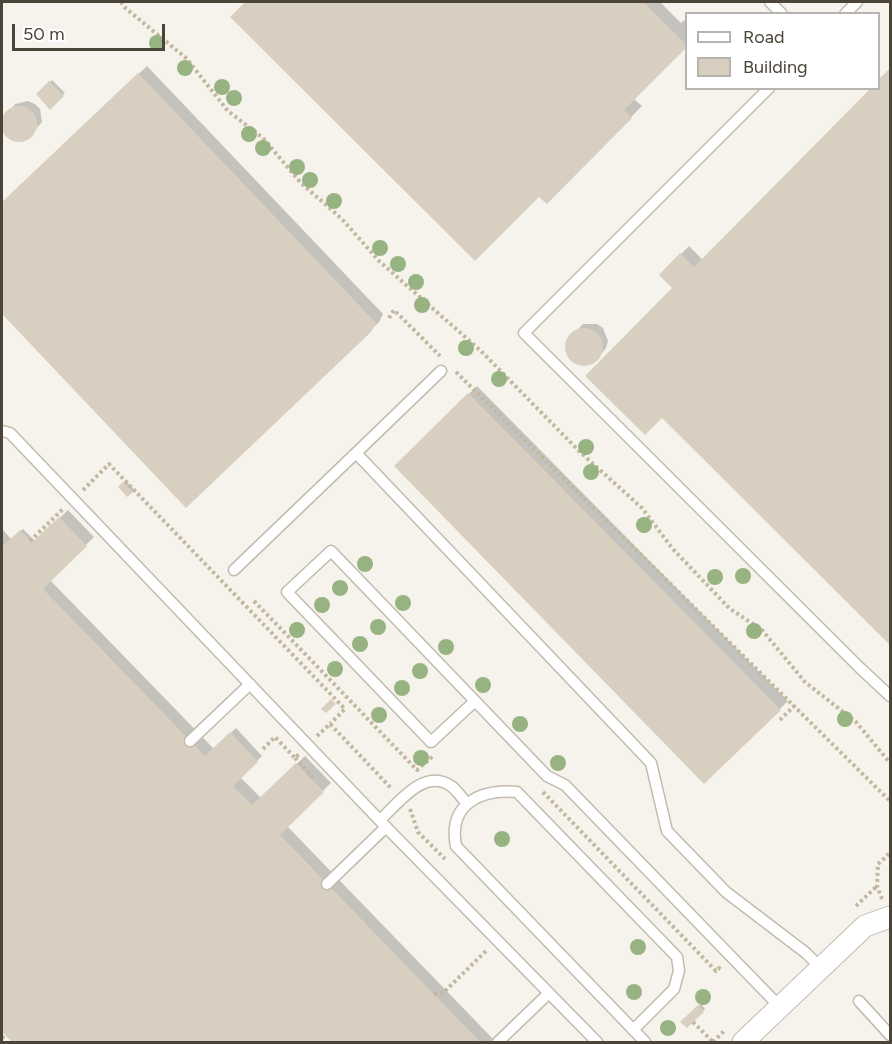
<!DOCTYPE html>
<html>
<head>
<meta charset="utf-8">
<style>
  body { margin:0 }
  #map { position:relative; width:892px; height:1044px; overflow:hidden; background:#f6f3ec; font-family:Figtree,sans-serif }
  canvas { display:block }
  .frame { position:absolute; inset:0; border:3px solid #4b4439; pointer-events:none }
  .legend { position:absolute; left:685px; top:12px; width:195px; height:78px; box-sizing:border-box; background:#fff; border:2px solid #b7b4b0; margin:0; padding:8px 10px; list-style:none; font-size:18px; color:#4b4439 }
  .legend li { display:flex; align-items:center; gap:12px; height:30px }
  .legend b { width:30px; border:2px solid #b7b4b0 }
  .scale { position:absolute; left:12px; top:24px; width:153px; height:27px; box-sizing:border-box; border:3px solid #4b4439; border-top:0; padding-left:8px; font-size:18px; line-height:21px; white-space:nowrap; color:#4b4439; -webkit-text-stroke:4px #fff; paint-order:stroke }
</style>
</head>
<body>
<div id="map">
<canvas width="892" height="1044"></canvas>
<div class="frame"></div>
<ul class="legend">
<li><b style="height:8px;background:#fff"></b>Road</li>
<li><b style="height:16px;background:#d8cfc1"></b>Building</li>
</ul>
<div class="scale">50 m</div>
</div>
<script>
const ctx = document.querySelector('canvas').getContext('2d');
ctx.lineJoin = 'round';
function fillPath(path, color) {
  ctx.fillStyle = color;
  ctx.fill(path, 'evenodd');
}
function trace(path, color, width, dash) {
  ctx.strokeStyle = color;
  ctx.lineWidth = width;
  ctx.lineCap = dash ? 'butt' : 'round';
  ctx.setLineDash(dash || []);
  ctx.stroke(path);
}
fillPath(new Path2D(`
  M247 2H660L681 23 684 20 686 23V46L634 99 642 106 547 202 539 195 232 17Z
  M147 66 383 314 379 322 186 506 2 312V204Z
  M890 71V643L662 416 674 288 681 254 689 246 703 260 878 88V83Z
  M52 80 65 93 50 107 38 94Z
  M28 101 35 104 40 109 42 122 27 139 15 140 5 133 3 121 15 104Z
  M583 324H597L603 328 608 341 606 348 596 360 582 365 570 358 566 352 568 339Z
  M477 386 788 701 705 782 396 466Z
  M126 481 134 489 128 495 121 487Z
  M68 510 94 537 50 580 214 749 236 728 262 756 240 777 261 798 305 756 331 783 287 826 496 1042H14L2 1029V529L11 539 23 529 35 541Z
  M701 1004 705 1009 687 1026 682 1022Z`), '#0003');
fillPath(new Path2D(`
  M245 2H643L686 44V48L624 110 632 118 547 204 539 197 475 261 230 17Z
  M890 68V645L662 418 645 435 585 376 672 288 659 275 680 253 694 267 871 88H878V80Z
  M138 73 376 323 371 332 186 508 2 314V202Z
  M49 81 64 96 50 110 36 94Z
  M1 124a18 18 0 1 1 36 0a18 18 0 1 1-36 0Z
  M565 347a19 19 0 1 1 38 0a19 19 0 1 1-38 0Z
  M468 393 781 710 704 784 394 466Z
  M123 482 133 492 127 497 118 487Z
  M59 517 87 546 43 589 205 756 230 732 258 762 233 786 252 805 296 763 324 792 280 835 480 1042H12L2 1032V547L20 530 32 542Z
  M331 699 336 704 326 713 321 709Z
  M698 1005 704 1012 687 1028 680 1022Z`), '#d8cfc1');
const lane = new Path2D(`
  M770 2 782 14
  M845 14 857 2
  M769 88 524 333 859 667 890 696
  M441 371 356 453 651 763 667 831 726 892 806 953 820 967
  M2 431 10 433 386 827 597 1042
  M234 570 356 453
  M475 701 431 742 287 592 331 551 547 776 565 785 780 1007
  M190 741 250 684
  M380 820C398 804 424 767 451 786 457 790 462 798 467 804
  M327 884 386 827
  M859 1001 890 1035
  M633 1030 674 989 679 971 677 957 517 792C480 789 448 804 456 846L621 1017 645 1042
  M498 1042 549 993`);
const street = new Path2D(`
  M743 1042 865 926 890 917`);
trace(lane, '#c2bbae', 13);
trace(street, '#c2bbae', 23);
trace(new Path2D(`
  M121 2 124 7 186 58 228 111 263 138 301 183 342 219 379 261 481 351 580 452 642 508 672 548 729 608 762 630 805 682 856 722 890 763
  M389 318 394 310 440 356
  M456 372 890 801
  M83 490 109 464 345 709 330 724
  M30 541 64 508
  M254 601 417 770 433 756
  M780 720 794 706
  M317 736 330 724 391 788
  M263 749 275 737 295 758 299 754
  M295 758 312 776 310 778
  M543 792 716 971 719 968 722 971
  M410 809 418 832 445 859
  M882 899 877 886 878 864 890 853
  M856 906 877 886
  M434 994 443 993 487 950
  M693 1022 713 1042
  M2 1038 5 1035
  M713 1042 724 1031`), '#c4b79f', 4, [3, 3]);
trace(lane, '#fff', 10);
trace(street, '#fff', 21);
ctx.fillStyle = '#97b381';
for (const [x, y] of [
  [157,43],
  [185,68],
  [222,87],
  [234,98],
  [249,134],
  [263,148],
  [297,167],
  [310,180],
  [334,201],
  [380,248],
  [398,264],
  [416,282],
  [422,305],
  [466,348],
  [499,379],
  [586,447],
  [591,472],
  [644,525],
  [365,564],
  [743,576],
  [715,577],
  [340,588],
  [403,603],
  [322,605],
  [378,627],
  [297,630],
  [754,631],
  [360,644],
  [446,647],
  [335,669],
  [420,671],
  [483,685],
  [402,688],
  [379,715],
  [845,719],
  [520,724],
  [421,758],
  [558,763],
  [502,839],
  [638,947],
  [634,992],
  [703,997],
  [668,1028]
]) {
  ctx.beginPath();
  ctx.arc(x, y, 8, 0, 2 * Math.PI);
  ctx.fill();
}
</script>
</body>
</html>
